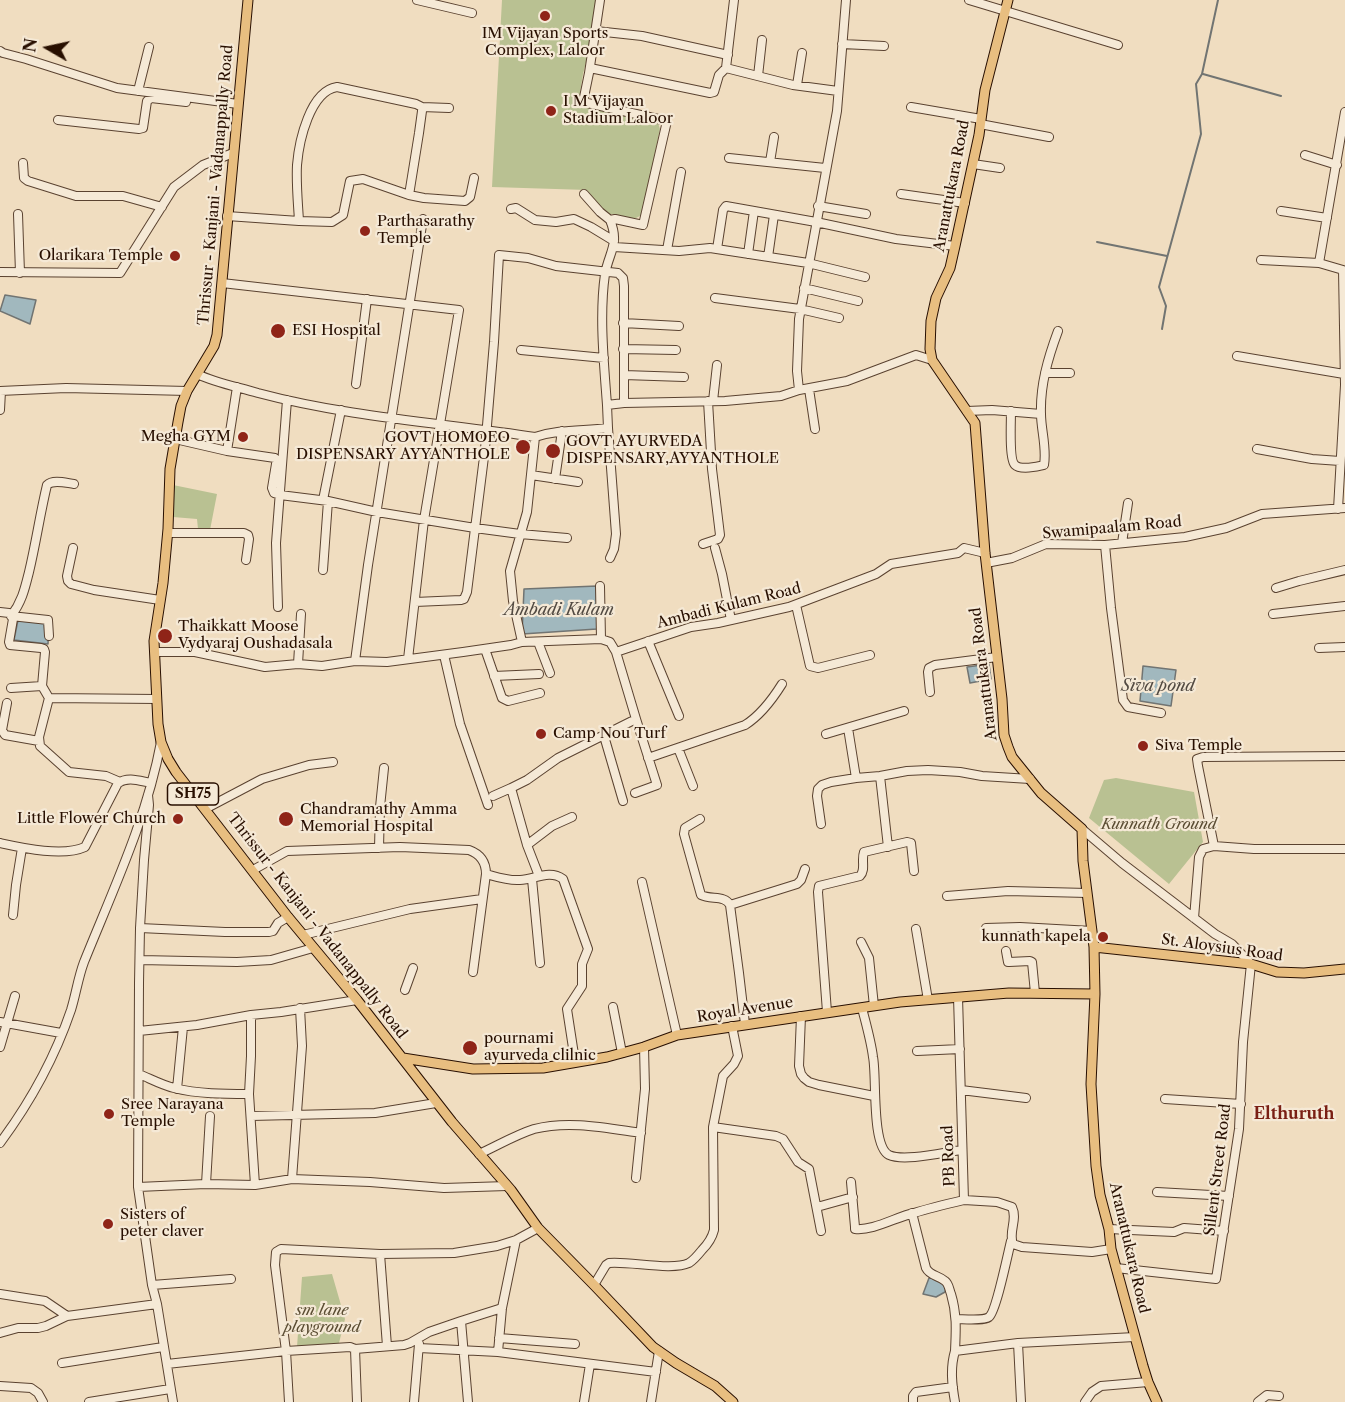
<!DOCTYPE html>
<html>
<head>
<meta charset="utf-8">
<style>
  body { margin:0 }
  #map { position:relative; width:1345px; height:1402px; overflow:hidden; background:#f0ddc0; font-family:"Libre Caslon Text",serif }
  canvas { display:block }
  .north { position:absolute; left:18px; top:18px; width:60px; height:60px; -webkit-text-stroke:4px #f5e9d6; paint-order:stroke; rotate:279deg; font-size:16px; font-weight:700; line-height:24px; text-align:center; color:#280f00 }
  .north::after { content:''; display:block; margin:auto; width:21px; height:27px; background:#280f00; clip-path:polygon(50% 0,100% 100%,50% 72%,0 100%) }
</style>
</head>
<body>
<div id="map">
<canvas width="1345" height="1402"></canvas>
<div class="north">N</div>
</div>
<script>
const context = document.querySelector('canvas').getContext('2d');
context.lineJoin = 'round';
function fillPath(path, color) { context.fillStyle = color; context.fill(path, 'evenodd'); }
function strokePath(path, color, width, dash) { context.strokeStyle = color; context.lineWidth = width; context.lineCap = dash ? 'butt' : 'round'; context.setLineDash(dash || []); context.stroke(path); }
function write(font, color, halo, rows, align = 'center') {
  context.font = font + ' "Libre Caslon Text",serif'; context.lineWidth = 4.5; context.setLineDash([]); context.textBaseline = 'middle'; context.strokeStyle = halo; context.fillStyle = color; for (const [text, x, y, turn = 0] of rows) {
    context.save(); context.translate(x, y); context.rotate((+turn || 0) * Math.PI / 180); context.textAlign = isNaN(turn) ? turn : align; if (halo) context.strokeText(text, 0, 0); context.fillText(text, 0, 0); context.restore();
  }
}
fillPath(new Path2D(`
  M502,0H596L591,43L583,74L578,105L658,123L660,129L642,215L634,219L614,214H606L587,190L492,187Z
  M173,485L217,494L210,530L198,529L197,519L173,517Z
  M1116,778L1194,792L1203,842L1169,884L1089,818L1104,780Z
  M332,1274L345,1319L339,1343L297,1347L302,1277Z`), '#b9c192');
const water = new Path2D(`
  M5,295L36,300L30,324L0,311Z
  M597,586V629L522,634L524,589Z
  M19,615L49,619L48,644L14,640Z
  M989,664L991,679L970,683L967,667Z
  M1143,666L1176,670L1171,706L1140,701Z
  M929,1278L938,1279L946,1284L945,1292L936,1297L923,1294Z`);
fillPath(water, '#a1b8be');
strokePath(water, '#717472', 1.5);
strokePath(new Path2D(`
  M1203,74L1281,96
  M1097,242L1167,256
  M1162,329L1166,306L1159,287L1201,134L1196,84L1202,74L1218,0`), '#717472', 2);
const minor = new Path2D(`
  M417,0L472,13
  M600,0L589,73L583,102L667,121L643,225L615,219L610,220C620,244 609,252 605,274C599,316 604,363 607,405
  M969,0L1118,45
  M596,31L642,36L728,55
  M842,44L884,46
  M0,51L3,53L26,59L117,88L238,104
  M590,68L710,93L714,92L719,75L726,68L734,0
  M726,68L793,85L838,91
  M758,76L762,40
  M797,85L802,53
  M138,91L149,47
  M422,107L449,108
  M911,107L981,119
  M58,120L139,129L143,128L147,101L151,98L186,102
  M980,124L1049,137
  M1305,155L1337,165
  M729,158L825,168
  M770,162L774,137
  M23,163L24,178L28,181L76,196H123L162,207
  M973,164L1000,168
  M584,194L600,212L610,220
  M901,194L965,203
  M409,195L424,198L465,201L470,197L474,178
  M818,206L866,214
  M511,209L516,208L535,220L556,222L574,219L591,227L614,241
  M1281,211L1327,218
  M18,214L20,273
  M227,216L299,221L332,222L343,215L350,181L363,179L409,195L419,133L422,111V107L416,104L337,87C310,91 299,141 297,165C296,184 298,203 299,221
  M614,247L679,251L710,248L808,263L865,277
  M717,249L723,210L726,206L816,222L896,239L955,246
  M667,250L681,172
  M748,254L754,211
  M768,257L774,215
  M1261,260L1319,263
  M0,272L120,273L174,187L203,165L233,153
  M222,283L459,310L424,520L408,659
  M804,288L858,301
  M715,298L800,309L839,318
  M623,323L679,326
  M623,349L676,350
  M521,350L604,358
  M1237,356L1344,374
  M1045,373H1070
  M197,374C216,383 238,387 258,393C348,417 443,423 535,437C559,429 583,431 608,428L607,405L624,403L725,401L781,396L799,390L847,381L916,355L932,360
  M624,375L684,377
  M356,384L367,299
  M809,389L815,429
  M799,390L797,371L799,319L837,111L846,0
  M0,391L66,388L187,391
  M713,401L717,365
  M0,410L1,391
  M967,411L992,410L1041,414
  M1011,411C1011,421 1009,460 1015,465C1020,470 1037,467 1044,465C1047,448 1041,430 1041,414C1040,385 1048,358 1058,331
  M608,428L616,534L614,549L610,558
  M175,439L227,451L237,387
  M1257,449L1312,459L1340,461
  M227,451L275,458L277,460L276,464L272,488L274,493L280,495L328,501L377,512L475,528L520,534L567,538
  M531,475L578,482
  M555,479L562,431
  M323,500L341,410
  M1338,509L1345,385L1343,270L1319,263L1345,112
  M168,533H244L248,535L249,539L246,560
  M1122,543L1128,503
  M703,544L718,539L720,535L712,469L708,401
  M1105,545L1111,608L1123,700L1128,707L1161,713
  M73,548L67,576L68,581L71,584L94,590L160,600
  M715,548L722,574L731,620
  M986,563L1012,558L1046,544L1105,545L1185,537L1226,528L1262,514L1345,508
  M323,570L328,501
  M600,586L601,639
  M1276,588L1299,581L1345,570
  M415,602L461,600L464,599L467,592L485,449L494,342L499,255L528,258L556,266L618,273L623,278L624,286V403
  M796,605L810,666L818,668L870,655
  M278,607L276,543L287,400
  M0,612L9,613L13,619L9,642L10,645L41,648L44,649L45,652L42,686L49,698L39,737L40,746L69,772L106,776L120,782
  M1273,614L1345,606
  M11,616C22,602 25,588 29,572C36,543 40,514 47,485C53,479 66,483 74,484
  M11,616L48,620L49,636
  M648,641L679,716
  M522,642L513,601L510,571L527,512L535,437
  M538,642L550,673
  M1319,648L1345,647
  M485,649L502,698L508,701L540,693
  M155,652H195L265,667L298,664L322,666L355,661L387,662L463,652L511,645L522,642L601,639L610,642L616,652L636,719L558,758L527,780L511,788L527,845L539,876
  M616,652L691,627L718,623L789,607L876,574L891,564L958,553L964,548L985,553
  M444,655L460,724L488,805
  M355,661L368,565L423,219
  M298,664L301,614
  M494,676L539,674
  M11,688L42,686
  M930,692L928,672L929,668L935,665L997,657
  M49,698L157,699
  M7,703L2,730L5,735L39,741
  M848,728L856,778
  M826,734L904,711
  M604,736L623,801
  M678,748L693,786
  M648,758L745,725C761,715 772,700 782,684
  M880,776L888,847
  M635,793L657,785L636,719
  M148,795L149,805L144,860L140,928L139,983L138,1187L152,1285L157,1304L173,1402
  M493,796L511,788
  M205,809L262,779L309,765L333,762
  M700,819L685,828L684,834L701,895C711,900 725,895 730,905L739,973L745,1024
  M821,824L817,796L818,789L822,785L831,782L856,778L880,776L907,771L928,770L960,772L982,776L1030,779
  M1082,829L1122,863L1215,934L1232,944L1251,964L1243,1042L1239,1129L1216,1279L1116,1268
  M0,843C23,848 63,857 85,847L118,783C128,776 140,781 151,783
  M527,845L552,826L572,817
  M1214,846L1198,766L1197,759L1203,757L1345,756
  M379,848L380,807L384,768
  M253,870L287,851L400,847L469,850C480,854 486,862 486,874L473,972
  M486,874C497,877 508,881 520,880C534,880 549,869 563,879L588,949L582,964V986L567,1009L575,1061
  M532,879L540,963
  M642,882L677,1035
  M947,896L1008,891L1087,893
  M730,905L797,884L801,880L805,869
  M13,915L16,885L22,848
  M1194,918L1199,857L1203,849L1214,846L1254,849H1345
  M140,928L225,932H269L273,931L278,923L288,917
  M986,928L1020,927L1092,931
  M916,929L928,1000
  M303,935L410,909L482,899
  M861,942L869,958L874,1006
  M1006,951L1008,962H1009L1030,961L1032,962L1035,993
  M140,960L237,962L271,960L313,948
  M405,990L413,968
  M958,997L964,1200L997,1202L1012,1207C1018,1220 1008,1232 1013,1244L1022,1247L1092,1252L1111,1249
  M613,1007L622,1053
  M862,1008C866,1024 871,1041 873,1057C877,1076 871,1146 889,1155C904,1162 945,1152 962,1150
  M827,1012L818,892L819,886L860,876C866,870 861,860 864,852L907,842L911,843L914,871
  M251,1015V1056L249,1094L255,1185
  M801,1016L799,1066L801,1074L804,1078L809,1082L819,1085L874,1096
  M0,1022L61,1033
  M139,1031L197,1025L251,1015L281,1012L357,1000
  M0,1047L15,996
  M917,1051L960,1049
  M139,1074C151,1079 162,1085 174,1088C198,1094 224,1094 249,1094
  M177,1089L183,1027
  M961,1090L1026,1098
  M1165,1099L1241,1104
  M251,1116L375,1113L436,1103
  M713,1127L776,1136L783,1139L798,1162L809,1169L821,1231
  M0,1143C29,1104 55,1057 71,1010C76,994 78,978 84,962C113,890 147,818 161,742
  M479,1154C497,1146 515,1135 534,1129C569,1120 606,1128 641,1133
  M636,1178L645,1089L644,1047
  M292,1179L302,1046L300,1008
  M851,1182L855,1227V1229C873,1231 896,1217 914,1213C930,1208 947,1204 964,1200
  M206,1184L210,1116
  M138,1187L206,1184L255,1185L292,1179L370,1182L444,1188L507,1186
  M1157,1192L1229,1196
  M817,1207L853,1197
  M912,1213L926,1268C930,1276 938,1275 945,1281C949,1284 949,1289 951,1294C957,1314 956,1330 955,1351L1018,1343L1021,1402
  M1109,1229L1174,1232L1184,1228L1224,1231
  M380,1254L387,1346
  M152,1285L231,1279
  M594,1285L606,1265L609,1263C630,1261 672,1271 689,1263C694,1260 698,1255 702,1250C708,1244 712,1238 714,1230L713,1127L723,1076L734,1064L738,1056L732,1026
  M0,1294L45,1301L67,1316
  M957,1319C963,1319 984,1321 989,1317C996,1312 1008,1253 1011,1241
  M0,1333L18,1328H38L46,1326L67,1316L157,1304
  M499,1338L575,1344
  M1018,1343L1135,1337
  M419,1348L498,1352L656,1372
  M355,1349L357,1402
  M955,1351C950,1368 952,1385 955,1402
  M498,1352L502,1308L516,1240
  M62,1363L163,1347
  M167,1364L286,1351L350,1347L355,1349L404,1345L410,1343L429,1332L461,1321
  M0,1386L31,1388L38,1393L43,1402
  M89,1402L170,1389
  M289,1402L286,1351L275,1265L276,1252L281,1249L380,1254L454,1253L497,1246L516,1240L538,1228
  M414,1402L419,1344
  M468,1402L461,1321L502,1308
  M584,1402L590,1364
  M651,1402L659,1351
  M913,1402V1396L916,1392L953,1387
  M1085,1402L1092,1392L1101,1386L1148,1382
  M1258,1402L1267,1395L1279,1396`);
const major = new Path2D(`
  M248,0L217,335L214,346L187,391L181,406L178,422L170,469L168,529L163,583L154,641L158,724L161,742L168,759L176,772L288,917L357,1000L452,1122L511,1190L538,1228L594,1285L653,1347L676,1363L715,1386L733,1402
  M1008,0L985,90L979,135L955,246L950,268L936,298L931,321L930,349L932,360L975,423L985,553L1002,699L1004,735L1008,747L1012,757L1041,793L1082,829L1083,861L1094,947L1095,994L1091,1084L1096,1166L1100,1195L1109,1229L1111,1249L1143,1366L1148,1382L1157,1402
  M1094,947L1251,964L1277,972L1304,973L1345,969
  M403,1058L473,1069L543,1068L607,1057L644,1047L677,1035L900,1002L1009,993L1095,994`);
strokePath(minor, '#5a4230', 10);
strokePath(major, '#280f00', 11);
strokePath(minor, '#f5e9d6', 8);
strokePath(major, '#e8be80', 9);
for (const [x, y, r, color] of [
  [545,16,6,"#8f2418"],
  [551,111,6,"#8f2418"],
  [365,231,6,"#8f2418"],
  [175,256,6,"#8f2418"],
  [278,331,8,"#8f2418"],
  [243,437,6,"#8f2418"],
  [523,447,8,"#8f2418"],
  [553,451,8,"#8f2418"],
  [165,636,8,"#8f2418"],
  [541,734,6,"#8f2418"],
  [1143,746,6,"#8f2418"],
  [178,819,6,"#8f2418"],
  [286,819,8,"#8f2418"],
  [1103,937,6,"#8f2418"],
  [470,1048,8,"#8f2418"],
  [109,1114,6,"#8f2418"],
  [108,1224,6,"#8f2418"]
]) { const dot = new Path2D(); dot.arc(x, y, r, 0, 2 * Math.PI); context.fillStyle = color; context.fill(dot); strokePath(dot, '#f5e9d6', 2); }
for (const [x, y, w] of [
  [193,794,51]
]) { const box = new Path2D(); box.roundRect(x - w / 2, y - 11, w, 22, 4.5); context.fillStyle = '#f5e9d6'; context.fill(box); strokePath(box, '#280f00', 1.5); }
write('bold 14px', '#280f00', null, [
  ["SH75",193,794]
]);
write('15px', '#280f00', '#f5e9d6', [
  ["IM Vijayan Sports",545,34,"center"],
  ["Complex, Laloor",545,51,"center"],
  ["I M Vijayan",563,102],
  ["Stadium Laloor",563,119],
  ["Parthasarathy",377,222],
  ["Temple",377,239],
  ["Olarikara Temple",163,256,"right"],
  ["ESI Hospital",292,331],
  ["Megha GYM",231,437,"right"],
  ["GOVT HOMOEO",510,438,"right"],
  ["DISPENSARY AYYANTHOLE",510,455,"right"],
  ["GOVT AYURVEDA",566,442],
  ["DISPENSARY,AYYANTHOLE",566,459],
  ["Thaikkatt Moose",178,627],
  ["Vydyaraj Oushadasala",178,644],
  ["Camp Nou Turf",553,734],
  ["Siva Temple",1155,746],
  ["Chandramathy Amma",300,810],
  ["Memorial Hospital",300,827],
  ["Little Flower Church",166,819,"right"],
  ["kunnath kapela",1091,937,"right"],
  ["pournami",484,1039],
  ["ayurveda clilnic",484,1056],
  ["Sree Narayana",121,1105],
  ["Temple",121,1122],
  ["Sisters of",120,1215],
  ["peter claver",120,1232]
], 'left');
write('15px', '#280f00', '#f5e9d6', [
  ["Thrissur - Kanjani - Vadanappally Road",216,185,-85],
  ["Aranattukara Road",952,186,-79],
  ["Swamipaalam Road",1112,528,-5],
  ["Ambadi Kulam Road",729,606,-14],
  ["Aranattukara Road",984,674,-97],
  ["Thrissur - Kanjani - Vadanappally Road",317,926,52],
  ["St. Aloysius Road",1222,948,8],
  ["Royal Avenue",745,1010,-9],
  ["PB Road",949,1156,-92],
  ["Sillent Street Road",1218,1170,-83],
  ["Aranattukara Road",1129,1248,77]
]);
write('italic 15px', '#5b4d33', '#f5e9d6', [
  ["Kunnath Ground",1159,825],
  ["sm lane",322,1311],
  ["playground",322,1328]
]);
write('italic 16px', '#524a42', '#f5e9d6', [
  ["Ambadi Kulam",559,610],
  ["Siva pond",1158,686]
]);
write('bold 16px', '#7a1f14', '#f5e9d6', [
  ["Elthuruth",1294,1114]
]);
</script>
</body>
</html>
